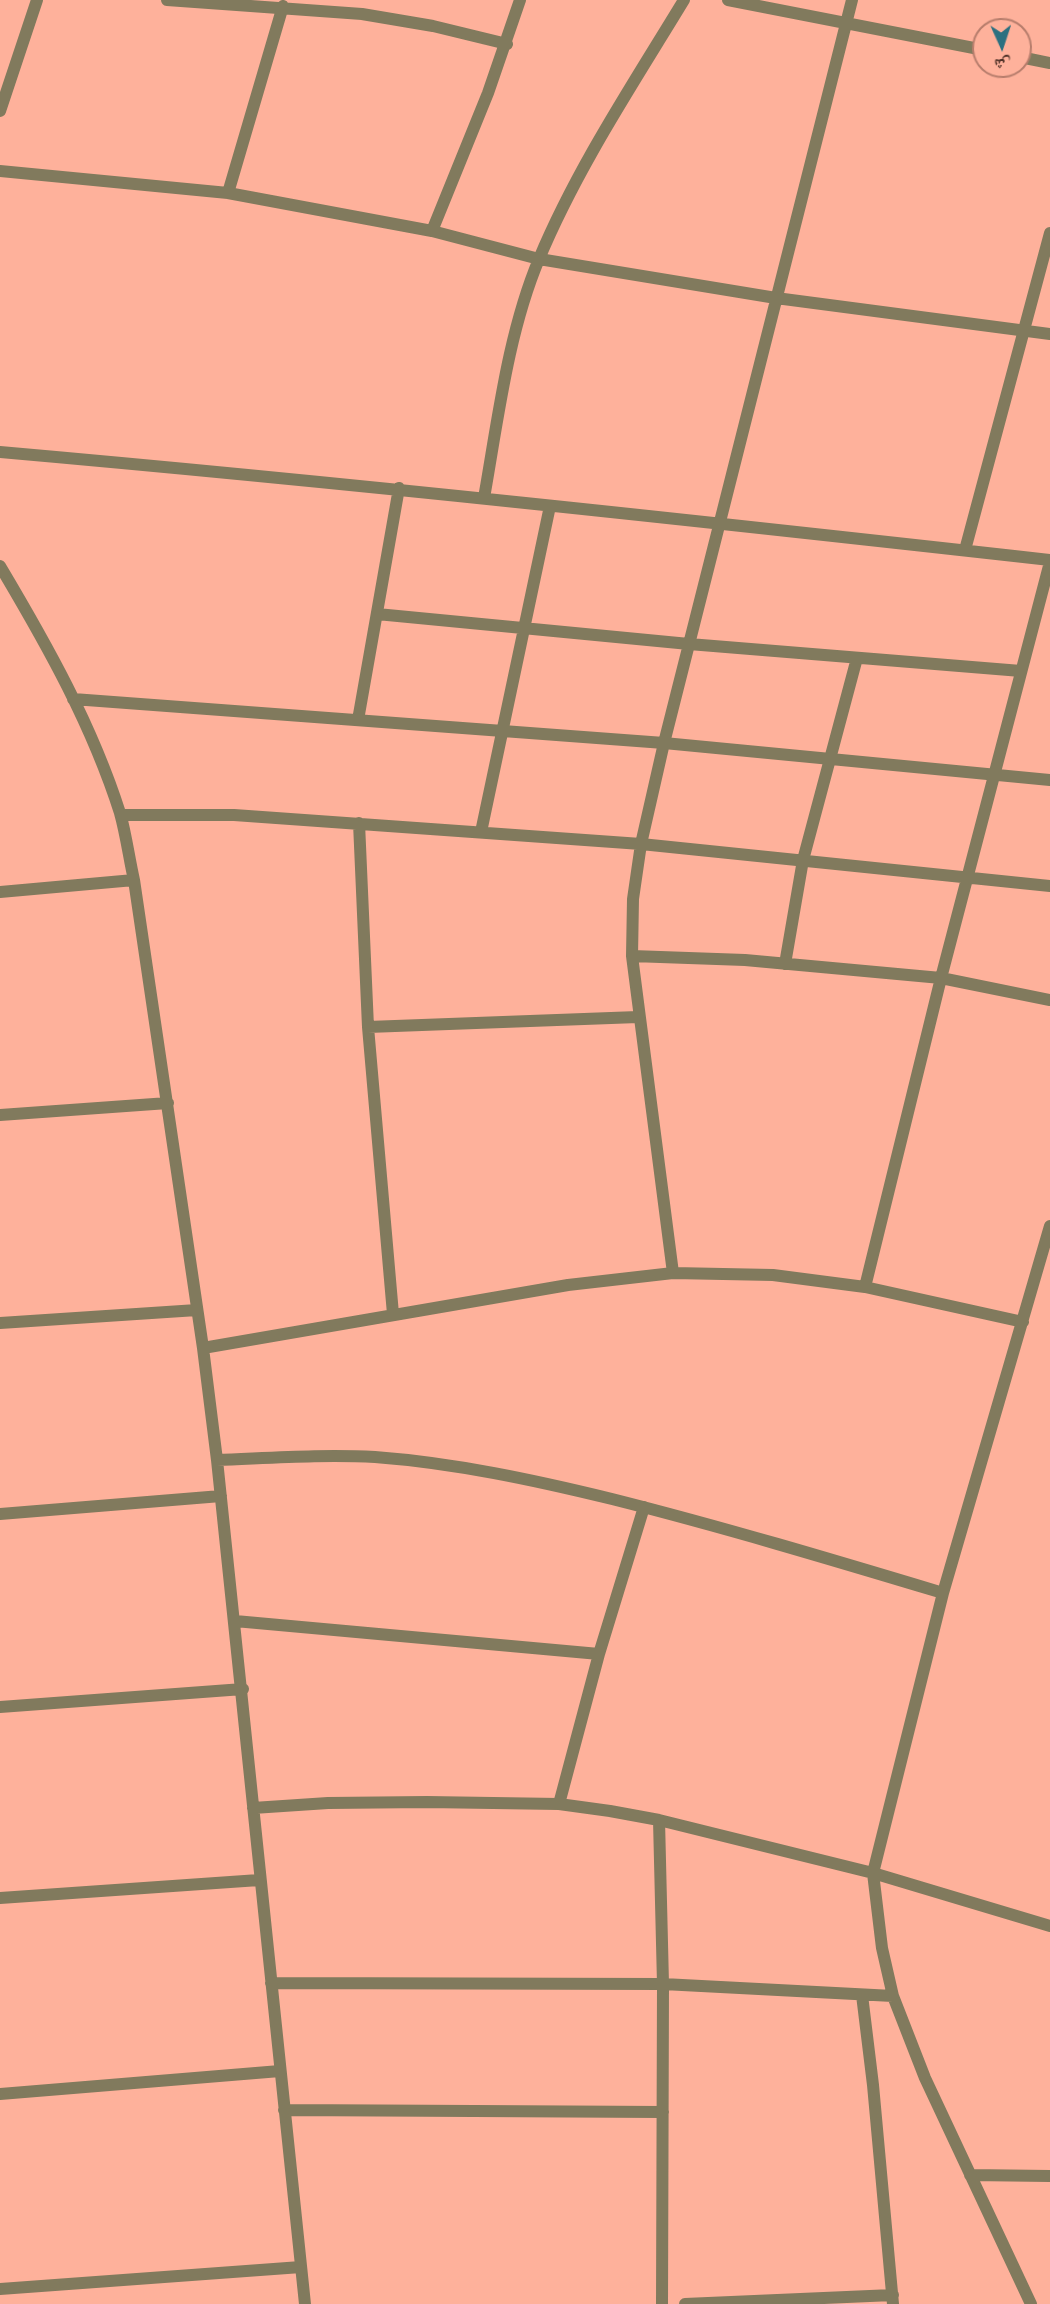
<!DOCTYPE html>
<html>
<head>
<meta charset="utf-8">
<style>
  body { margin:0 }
  #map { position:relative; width:1050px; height:2304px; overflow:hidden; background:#feb19b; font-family:Cabin,"Noto Naskh Arabic",sans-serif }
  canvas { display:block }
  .north { position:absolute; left:972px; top:18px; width:60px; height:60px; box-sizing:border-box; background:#feb19b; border:2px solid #b77d6c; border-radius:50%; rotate:177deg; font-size:16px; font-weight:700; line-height:24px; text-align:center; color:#4d2f26 }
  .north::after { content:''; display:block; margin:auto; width:21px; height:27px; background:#2c7080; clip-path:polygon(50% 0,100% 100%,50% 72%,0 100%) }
</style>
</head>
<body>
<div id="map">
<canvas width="1050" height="2304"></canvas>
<div class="north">ش</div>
</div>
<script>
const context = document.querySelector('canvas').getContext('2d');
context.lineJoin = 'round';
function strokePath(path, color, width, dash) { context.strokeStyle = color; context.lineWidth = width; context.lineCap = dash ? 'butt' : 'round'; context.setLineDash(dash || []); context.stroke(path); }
strokePath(new Path2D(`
  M167,0L362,14L433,26L507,44
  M728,0L984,50
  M1020,57L1050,63
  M0,111L37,0
  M0,171L228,193L432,231L539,259L776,298L1050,334
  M228,193L283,6
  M432,231L488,93L520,0
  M0,452C351,483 700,521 1050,560
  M484,498C498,419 508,333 539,259C577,168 633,84 684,0
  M965,550L1050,233
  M0,566C47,645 92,725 120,813C126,834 129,858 134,880L203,1348L217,1460L305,2304
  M377,614L689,644L1021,671
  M73,699L664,743L1050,780
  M358,720L399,488
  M121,815H234L641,844L1050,886
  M359,823L368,1027L393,1314
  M481,832L550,506
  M0,892L134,880
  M632,956L745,960L941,978L1050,1000
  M785,964L803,860L857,658
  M368,1027L638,1017
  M0,1115L168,1103
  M673,1273L632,956L633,899L641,844L664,743L852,0
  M865,1287L941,978L1050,562
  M0,1323L197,1310
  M203,1348L568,1285L673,1273L773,1275L865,1287L1023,1322
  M217,1460C270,1458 323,1454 375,1457C455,1463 534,1480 612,1499C723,1527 833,1560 943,1593
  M0,1514L221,1496
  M235,1621L599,1654
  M0,1707L243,1689
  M559,1804L599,1654L644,1507
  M253,1808L328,1803L427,1802L559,1804L610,1811L659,1820L873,1873L1050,1926
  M659,1820L663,1984L662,2304
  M0,1898L259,1880
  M271,1983L663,1984L893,1996
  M862,1995L873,2085L893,2304
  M0,2094L280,2071
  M284,2110L663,2112
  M970,2175L1050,2176
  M0,2289L301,2267
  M685,2304L893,2295
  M1031,2304L925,2078L893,1996L882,1948L873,1873L943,1593L1050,1226`), '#817a5d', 12);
</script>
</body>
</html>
